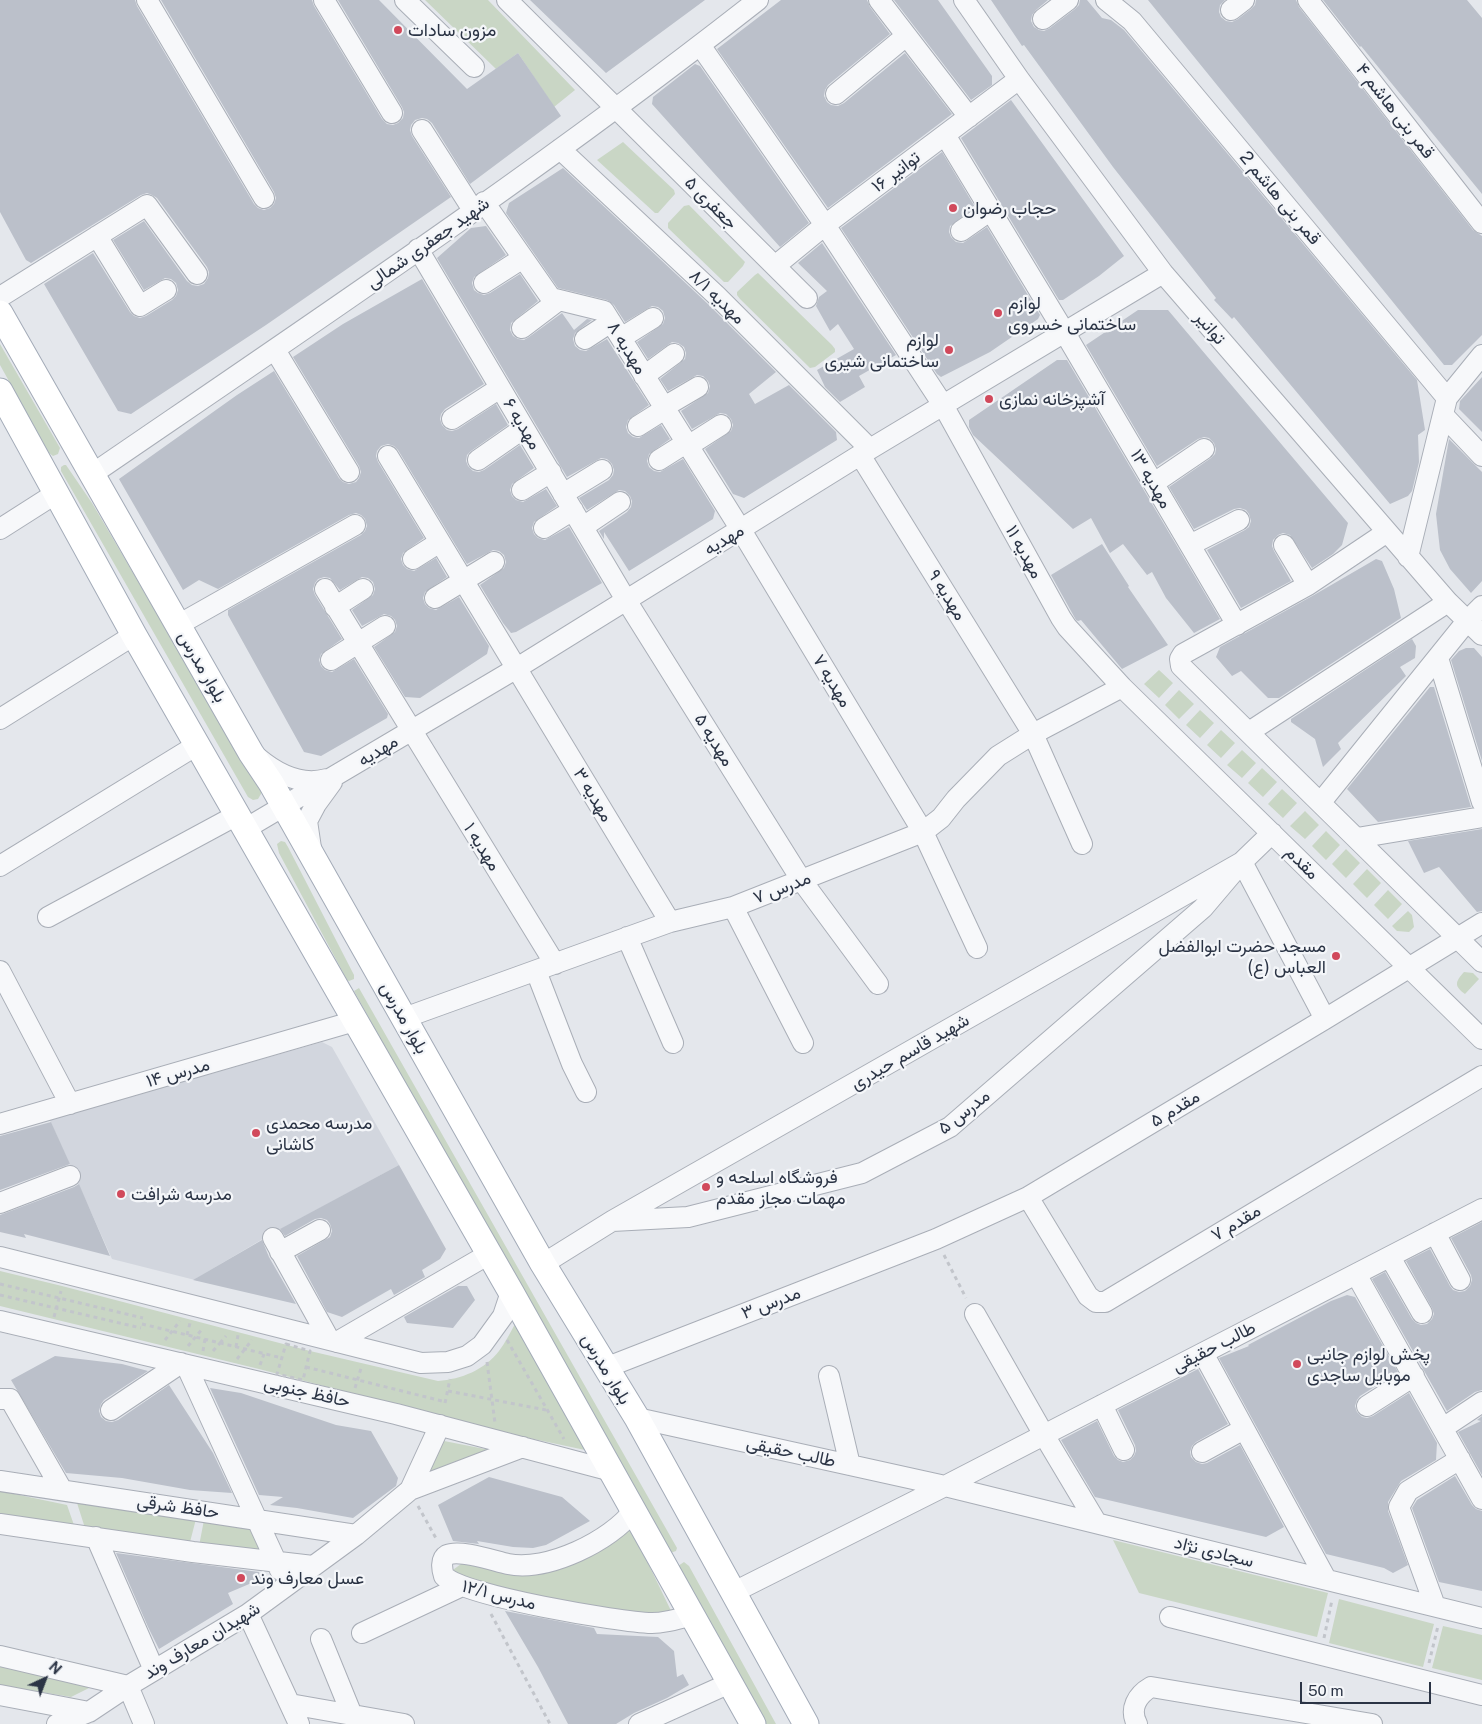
<!DOCTYPE html>
<html>
<head>
<meta charset="utf-8">
<style>
  body { margin:0 }
  #map { position:relative; width:1482px; height:1724px; overflow:hidden; background:#e4e7ec; font-family:"Public Sans",sans-serif }
  canvas { display:block }
  .north { position:absolute; left:20px; top:1654px; width:50px; height:50px; -webkit-text-stroke:4px #f4f6f9; paint-order:stroke; rotate:43deg; font-size:14px; font-weight:700; line-height:20px; text-align:center; color:#2b3445 }
  .north::after { content:''; display:block; margin:auto; width:18px; height:22px; background:#2b3445; clip-path:polygon(50% 0,100% 100%,50% 72%,0 100%) }
  .scale { position:absolute; left:1300px; top:1682px; width:131px; height:22px; box-sizing:border-box; border:2px solid #2b3445; border-top:0; padding-left:6px; font-size:15px; line-height:18px; white-space:nowrap; color:#2b3445; -webkit-text-stroke:4px #f4f6f9; paint-order:stroke }
</style>
</head>
<body>
<div id="map">
<canvas width="1482" height="1724"></canvas>
<div class="north">N</div>
<div class="scale">50 m</div>
</div>
<script>
const context = document.querySelector('canvas').getContext('2d');
context.lineJoin = 'round';
function fillPath(path, color) { context.fillStyle = color; context.fill(path, 'evenodd'); }
function strokePath(path, color, width, dash) { context.strokeStyle = color; context.lineWidth = width; context.lineCap = dash ? 'butt' : 'round'; context.setLineDash(dash || []); context.stroke(path); }
function write(font, color, halo, rows, align = 'center') {
  context.font = font + ' "Public Sans",Vazirmatn,sans-serif'; context.lineWidth = 4.5; context.setLineDash([]); context.textBaseline = 'middle'; context.strokeStyle = halo; context.fillStyle = color; for (const [text, x, y, turn = 0] of rows) {
    context.save(); context.translate(x, y); context.rotate((+turn || 0) * Math.PI / 180); context.textAlign = isNaN(turn) ? turn : align; if (halo) context.strokeText(text, 0, 0); context.fillText(text, 0, 0); context.restore();
  }
}
fillPath(new Path2D(`
  M322,1042L332,1047L399,1165L261,1240L197,1278L199,1281L112,1259L48,1116L116,1101Z`), '#d2d6de');
fillPath(new Path2D(`
  M425,0H488L575,90L554,107L518,53L496,69Z
  M623,142L674,190L675,194L658,213H655L597,160Z
  M689,205L745,262L743,266L728,282H724L668,228V223L684,206Z
  M758,273L832,345L835,349V352L815,367L810,368L740,299L737,295V292L755,275Z
  M0,344L60,448L58,454L53,456L49,453L0,365Z
  M64,465H66L92,503L261,791V794L258,799L253,800L248,797L61,471V467Z
  M1159,670L1173,683L1159,698L1144,684Z
  M1179,690L1194,704L1179,719L1165,705Z
  M1200,710L1214,723L1200,738L1186,725Z
  M1221,730L1235,743L1221,758L1207,745Z
  M1242,750L1256,763L1242,778L1227,765Z
  M1262,768L1277,782L1263,797L1248,783Z
  M1282,789L1297,803L1283,818L1268,804Z
  M1305,811L1319,825L1305,839L1290,826Z
  M1326,831L1340,845L1326,860L1312,846Z
  M281,841L285,842L288,847L354,975V979L349,981L347,980L279,853L277,844Z
  M1346,849L1360,863L1346,878L1332,864Z
  M1367,869L1381,883L1367,898L1353,884Z
  M1388,890L1402,904L1388,919L1374,905Z
  M1408,911L1412,915L1414,927L1409,932L1397,931L1392,926Z
  M1464,972L1473,973L1479,979L1465,994C1454,986 1455,982 1464,972Z
  M359,988L677,1548L676,1551L670,1553L665,1550L354,991Z
  M0,1271L62,1286L310,1351L438,1381C462,1379 484,1370 499,1351C505,1343 510,1333 515,1324L585,1450L496,1431L259,1369L0,1306Z
  M439,1440L495,1451L429,1475L426,1466Z
  M0,1491L67,1505L75,1528L0,1514Z
  M77,1503L196,1519L190,1542L85,1528Z
  M204,1520L250,1528L267,1556L199,1546Z
  M631,1528L674,1617L536,1599L450,1572L461,1564L468,1562L499,1566Z
  M1113,1540L1328,1593L1317,1637L1139,1593Z
  M684,1562L689,1566L776,1724H763L678,1566Z
  M1339,1599L1434,1624L1423,1667L1329,1643Z
  M1443,1626L1482,1635V1680L1432,1668Z
  M0,1662L107,1679L71,1697L0,1685Z`), '#c9d6c5');
fillPath(new Path2D(`
  M0,0H135L137,6L254,204L258,208L264,210L270,208L274,204L276,198L274,192L161,0H312L314,6L382,119L387,124L393,125L398,123L403,118L404,112L402,107L338,0H379L467,89L518,53L561,116L470,184L432,123L427,119L422,118L415,120L411,125L410,130L412,136L451,197L266,325L131,414L118,411L44,284L93,253L130,312L134,316L140,318L146,316L172,300L176,296L178,290L176,283L171,279L165,278L144,290L113,240L144,221L187,281L192,285L198,286L204,284L208,278L209,272L207,267L157,198L152,195L147,193L141,195L31,263L26,260L0,212Z
  M530,0H705L606,73Z
  M781,0H867L870,7L890,34L828,85L825,90L824,96L827,102L831,105L838,106L844,103L905,53L952,114L828,208L717,49Z
  M894,0H938L992,76V85L971,100Z
  M991,0H1048L1036,10L1032,15L1031,21L1034,27L1039,30L1044,31L1050,28L1075,9L1079,5L1080,0H1087L1102,18L1111,20L1124,30L1417,380L1425,430L1418,435L1419,462L1412,491L1408,496L1390,504L1234,317L1232,319L1214,300L1216,298L1113,167L1024,45L1022,46Z
  M1148,0H1225L1220,5L1219,12L1221,17L1226,21L1232,22L1238,19L1251,9L1255,5L1256,0H1296L1299,7L1473,230L1482,236V335L1452,365H1444Z
  M1323,0H1467L1482,18V194L1361,46L1360,47Z
  M695,64L700,66L809,223L780,247L652,104L653,97Z
  M1011,100L1124,256L1099,276L1063,300H1059L961,138Z
  M942,152L975,207L950,226L949,232L951,237L956,242L963,243L987,227L1040,315L1038,319L990,352L941,377L937,374L841,228Z
  M563,168L709,305L776,372L749,394L755,404L789,385L836,432L837,440L744,498L733,494L705,449L731,431L733,425L731,419L726,414L720,413L692,429L681,411L708,393L710,386L708,381L703,376L697,375L668,391L660,379L685,359L686,353L684,347L678,343L672,342L648,359L637,342L663,324L665,318L663,311L658,307L652,306L625,322L614,305L607,300L558,288L506,213L509,203Z
  M486,226L506,255L474,277L472,283L474,290L478,293L484,295L490,293L520,274L538,301L511,323L510,330L513,336L518,339L524,340L529,337L562,313L574,330L587,319L592,320L575,333L573,339L575,346L580,350L586,351L607,339L649,405L628,420L626,427L628,433L633,437L639,438L661,425L670,439L649,454L647,461L649,467L654,471L660,472L683,459L715,511L713,519L629,571L604,532V539L599,531L627,512L631,507L632,501L630,496L625,491L619,490L587,510L579,498L609,480L613,475L614,470L612,464L607,459L601,458L567,477L437,258L471,228Z
  M822,243L896,355L859,376L865,387L840,402L825,387L817,370L854,349L838,324L830,331L816,306L819,297L827,291L798,263Z
  M422,279L484,384L445,409L441,414L440,419L442,425L447,430L452,431L458,429L496,404L508,425L471,451L467,455L466,461L468,466L473,471L479,472L484,470L520,445L534,468L512,484L510,490L512,496L516,500L523,502L546,489L557,506L534,522L532,528L534,534L538,538L545,540L569,527L602,583L516,632L511,633L503,623L480,585L504,568L506,562L504,555L499,551L493,550L467,564L398,450L394,446L388,444L381,446L377,451L376,456L378,462L424,538L403,553L401,559L403,565L407,569L414,571L436,558L447,577L425,592L423,598L425,604L429,608L436,610L459,597L489,646L487,654L420,698L405,697L374,647L395,632L397,626L395,620L391,616L384,614L362,626L352,610L373,595L375,589L373,582L368,578L362,577L340,590L330,578L324,577L318,579L315,583L313,589L315,595L342,639L321,654L319,660L321,666L325,670L332,672L354,659L388,714L387,718L321,756L304,752L228,615V610L361,535L365,531L367,526L365,519L361,515L356,513L349,515L218,589L199,580L183,590L119,479L237,395L274,371L339,478L343,482L349,484L356,482L359,478L361,472L359,466L293,357L343,324Z
  M1138,310H1168L1348,523L1342,545L1333,554L1312,568L1290,535L1283,533L1278,535L1273,540L1272,546L1274,551L1291,581L1241,608L1207,550L1245,530L1249,527L1251,521L1249,514L1246,510L1240,508L1234,509L1194,529L1169,487L1211,458L1215,454L1216,449L1214,443L1209,438L1204,437L1198,439L1157,466L1086,345Z
  M1057,360H1067L1220,619L1194,633L1166,598L1152,572L1147,575L1123,544L1110,553L1091,518L1073,529L973,435L969,427V420Z
  M1482,377V432L1459,409L1460,401Z
  M1449,439L1482,472V581L1471,593L1450,569L1440,550L1436,514Z
  M1102,544L1129,586L1128,587L1168,645L1122,669L1081,620L1078,621L1076,620L1051,575Z
  M1376,559L1382,561L1394,589L1401,618L1279,698H1268L1241,671L1232,676L1216,657L1220,647L1314,595Z
  M1412,639L1416,646L1415,658L1400,667L1406,676L1338,743L1341,749L1323,767L1315,739L1291,722V719Z
  M1466,648H1474L1482,657V761L1451,660L1459,651Z
  M1430,687H1434L1471,807L1378,822L1347,789Z
  M1482,829V911L1477,912L1439,867L1424,873L1408,841Z
  M51,1122L70,1164L0,1190V1136Z
  M399,1165L446,1249L440,1259L422,1270L425,1277L394,1295L391,1289L342,1317L327,1312L297,1256L330,1237L332,1231L330,1224L327,1220L321,1218L315,1219L285,1236L280,1229Z
  M79,1184L110,1256L24,1234L26,1238L0,1232V1215L74,1187Z
  M1482,1222V1390L1475,1392L1447,1411L1372,1279L1385,1272L1412,1319L1416,1323L1421,1325L1427,1324L1432,1319L1434,1314L1432,1308L1406,1261L1430,1249L1450,1286L1453,1290L1459,1292L1465,1291L1470,1286L1472,1280L1471,1275L1451,1238Z
  M262,1240L269,1257L296,1304L193,1280Z
  M458,1286H467L475,1300L453,1328L407,1323L404,1317Z
  M1347,1295L1355,1297L1398,1372L1360,1396L1357,1400L1355,1406L1357,1412L1362,1417L1367,1418L1373,1416L1409,1393L1437,1443L1436,1460L1401,1481L1388,1502V1511L1408,1565L1393,1573L1384,1568L1326,1554L1219,1358L1249,1346L1248,1345L1331,1301Z
  M55,1356L122,1364L148,1371L104,1400L101,1404L99,1411L101,1417L106,1421L112,1422L118,1420L169,1385L213,1453L232,1493L190,1490L122,1478L66,1473L11,1380Z
  M1198,1369L1228,1424L1196,1442L1192,1446L1190,1452L1191,1457L1196,1462L1202,1464L1207,1463L1240,1445L1284,1527L1266,1537L1095,1497L1061,1440L1097,1421L1114,1456L1118,1460L1123,1462L1130,1460L1134,1456L1136,1451L1135,1445L1118,1410Z
  M210,1388L241,1393L336,1425L371,1431L398,1478L396,1486L353,1518L297,1508L270,1505L283,1497L259,1495Z
  M1482,1416V1475L1458,1432L1481,1421L1477,1420Z
  M1455,1476L1472,1505L1476,1509L1482,1511V1591L1439,1582L1412,1508L1417,1500Z
  M489,1477L562,1497L590,1521L546,1545L533,1548L513,1547L477,1541L479,1544L453,1541L438,1505Z
  M116,1553L259,1572L261,1579L228,1593L233,1604L159,1649L148,1627Z
  M505,1611L594,1628L597,1634L658,1637L674,1651L677,1677L683,1674L689,1685L667,1698L634,1713L616,1724H568L538,1667Z`), '#bbc0ca');
const minor = new Path2D(`
  M147,0L264,198
  M324,0L392,113
  M405,0L474,67
  M507,0L807,298
  M879,0L969,117
  M964,0L1019,79L1163,273L1448,602L1482,635
  M1106,0L1132,21L1447,398
  M1308,0L1482,223
  M1231,10L1244,0
  M1043,19L1068,0
  M700,45L825,225L943,405L1061,618L1067,627L1122,687L1482,1039
  M836,94L906,36
  M422,130L473,210
  M945,135L1065,333L1237,625
  M560,149L717,296L870,449
  M484,202L551,298L604,311L741,530L923,832L977,948
  M961,231L991,210
  M97,236L140,306L166,290
  M418,249L626,600L802,881L878,984
  M775,266L825,225L1019,79
  M484,283L523,258
  M0,297L147,205L197,274
  M522,328L559,300
  M621,338L653,318
  M585,339L611,322
  M275,350L349,472
  M644,376L674,354
  M664,407L698,387
  M1444,416L1482,456
  M452,419L500,388
  M638,426L665,409
  M688,446L721,425
  M860,455L1033,734L1082,844
  M388,456L670,922
  M478,460L524,428
  M659,460L686,443
  M91,475C316,321 543,169 758,0
  M1154,483L1204,449
  M522,490L551,472
  M563,494L602,470
  M583,527L620,502
  M544,528L573,510
  M0,529L55,494
  M1387,532L1308,585L1183,654L1180,659L1181,666L1482,962
  M1190,545L1239,520
  M1284,545L1308,585
  M1408,557L1447,398L1482,355
  M413,559L440,542
  M325,589L555,964
  M435,598L494,562
  M335,607L363,589
  M178,625L355,525
  M1438,658L1482,802
  M331,660L385,626
  M0,719L134,635
  M1249,732L1448,602
  M258,758C277,774 302,786 327,779
  M1321,802L1467,621L1482,606
  M245,829L517,668L860,455L1163,273
  M1357,838L1482,817
  M311,848L307,821L316,804L332,782
  M0,866L197,745
  M733,907L803,1043
  M48,917L237,815
  M627,937L673,1043
  M0,971L70,1104
  M536,971L572,1064L586,1092
  M404,1018L670,922L733,907L923,832L941,818L956,799L998,756L1033,734L1122,687
  M0,1124L355,1021
  M1028,1197L1088,1296L1096,1302H1105L1482,1076
  M0,1203L70,1176
  M612,1221L688,1217L862,1173L950,1127L1203,908L1242,862L1325,1019
  M1435,1233L1460,1280
  M273,1238L329,1339
  M280,1252L320,1230
  M0,1257L421,1363L448,1362L467,1356L482,1345L503,1316L511,1292
  M1390,1257L1422,1313
  M543,1264L612,1221L1242,862L1272,833
  M1356,1274L1482,1499
  M975,1314L1044,1435L1096,1522
  M0,1321L396,1414L612,1471
  M337,1342L489,1254
  M1203,1353L1326,1579
  M186,1365L280,1570
  M605,1368L936,1239L1028,1197L1325,1019L1482,923
  M829,1376L850,1465
  M0,1399H10L62,1490
  M1102,1405L1124,1450
  M1367,1406L1414,1376
  M111,1410L181,1363
  M637,1418L945,1486L1482,1618
  M1443,1428L1482,1402
  M1202,1452L1244,1429
  M0,1481L356,1535
  M410,1490L440,1425
  M634,1510C611,1541 547,1572 508,1564C494,1561 460,1549 447,1555C440,1559 442,1570 444,1576C463,1596 619,1622 652,1623C666,1623 679,1619 693,1615
  M0,1524L193,1552L313,1566
  M96,1537L154,1670
  M734,1592L945,1486L1482,1209
  M1435,1606L1399,1507L1408,1491L1460,1459
  M248,1614L299,1724
  M1170,1617L1482,1695
  M362,1633L462,1586
  M321,1639L352,1715
  M0,1656L128,1686L144,1724
  M0,1695L89,1712
  M290,1704L404,1724
  M57,1724L89,1712L128,1686L248,1614L356,1535L410,1490L523,1447
  M639,1724L730,1683
  M1137,1724C1129,1709 1137,1695 1151,1687L1372,1724`);
const major = new Path2D(`
  M0,313L178,625L251,753L271,783L543,1264L637,1418L806,1724
  M0,391L134,635L511,1292L753,1724`);
strokePath(minor, '#a9aeb7', 22);
strokePath(major, '#a3abb8', 27);
strokePath(new Path2D(`
  M944,1255L966,1298
  M0,1284L143,1318
  M0,1295L141,1328
  M54,1317L61,1291
  M142,1324L282,1358
  M187,1335L190,1323
  M165,1340L180,1321
  M507,1340L564,1439
  M220,1343L226,1336
  M286,1344L310,1351L303,1380L277,1374Z
  M188,1346L203,1328
  M236,1347L238,1335
  M203,1351L205,1339
  M213,1351L220,1343
  M237,1359L252,1340
  M487,1362L495,1423
  M260,1365L264,1354
  M306,1367L446,1402
  M355,1388L362,1365
  M448,1391L546,1410
  M445,1403L450,1379
  M418,1506L437,1540
  M491,1614L550,1724
  M1324,1638L1332,1600
  M1429,1663L1438,1626`), '#c2c5cb', 3, [4, 4]);
strokePath(minor, '#f7f8fa', 20);
strokePath(major, '#fff', 25);
for (const [x, y, r, color] of [
  [398,30,5,"#d1495b"],
  [953,208,5,"#d1495b"],
  [998,313,5,"#d1495b"],
  [949,350,5,"#d1495b"],
  [989,399,5,"#d1495b"],
  [1336,956,5,"#d1495b"],
  [256,1133,5,"#d1495b"],
  [706,1187,5,"#d1495b"],
  [121,1194,5,"#d1495b"],
  [1297,1364,5,"#d1495b"],
  [241,1578,5,"#d1495b"]
]) { const dot = new Path2D(); dot.arc(x, y, r, 0, 2 * Math.PI); context.fillStyle = color; context.fill(dot); strokePath(dot, '#f4f6f9', 2); }
write('18px', '#2b3445', '#f4f6f9', [
  ["مزون سادات",408,30],
  ["حجاب رضوان",963,208],
  ["لوازم",1008,303],
  ["ساختمانی خسروی",1008,324],
  ["لوازم",939,340,"right"],
  ["ساختمانی شیری",939,361,"right"],
  ["آشپزخانه نمازی",999,399],
  ["مسجد حضرت ابوالفضل",1326,946,"right"],
  ["العباس (ع)",1326,967,"right"],
  ["مدرسه محمدی",266,1123],
  ["کاشانی",266,1144],
  ["فروشگاه اسلحه و",716,1177],
  ["مهمات مجاز مقدم",716,1198],
  ["مدرسه شرافت",131,1194],
  ["پخش لوازم جانبی",1307,1354],
  ["موبایل ساجدی",1307,1375],
  ["عسل معارف وند",251,1578]
], 'left');
write('18px', '#2b3445', '#f4f6f9', [
  ["قمر بنی هاشم ۴",1395,111,52],
  ["توانیر ۱۶",896,172,-37],
  ["قمر بنی هاشم 2",1280,198,50],
  ["جعفری ۵",711,203,45],
  ["شهید جعفری شمالی",428,243,-35],
  ["مهدیه ۸/۱",717,297,44],
  ["توانیر",1210,328,49],
  ["مهدیه ۸",627,348,58],
  ["مهدیه ۶",522,424,59],
  ["مهدیه ۱۳",1151,479,60],
  ["مهدیه",724,540,-31],
  ["مهدیه ۱۱",1024,552,61],
  ["مهدیه ۹",947,595,58],
  ["بلوار مدرس",202,667,60],
  ["مهدیه ۷",832,681,59],
  ["مهدیه ۵",714,740,58],
  ["مهدیه",378,751,-31],
  ["مهدیه ۳",593,795,59],
  ["مهدیه ۱",482,847,58],
  ["مقدم",1302,863,45],
  ["مدرس ۷",782,888,-21],
  ["بلوار مدرس",404,1018,61],
  ["شهید قاسم حیدری",910,1052,-30],
  ["مدرس ۱۴",178,1073,-16],
  ["مقدم ۵",1175,1109,-31],
  ["مدرس ۵",964,1112,-38],
  ["مقدم ۷",1236,1223,-31],
  ["مدرس ۳",771,1303,-21],
  ["طالب حقیقی",1214,1347,-27],
  ["بلوار مدرس",606,1369,59],
  ["حافظ جنوبی",307,1392,13],
  ["طالب حقیقی",791,1452,12],
  ["حافظ شرقی",178,1507,8],
  ["سجادی نژاد",1214,1552,14],
  ["مدرس ۱۲/۱",499,1595,14],
  ["شهیدان معارف وند",202,1641,-31]
]);
</script>
</body>
</html>
